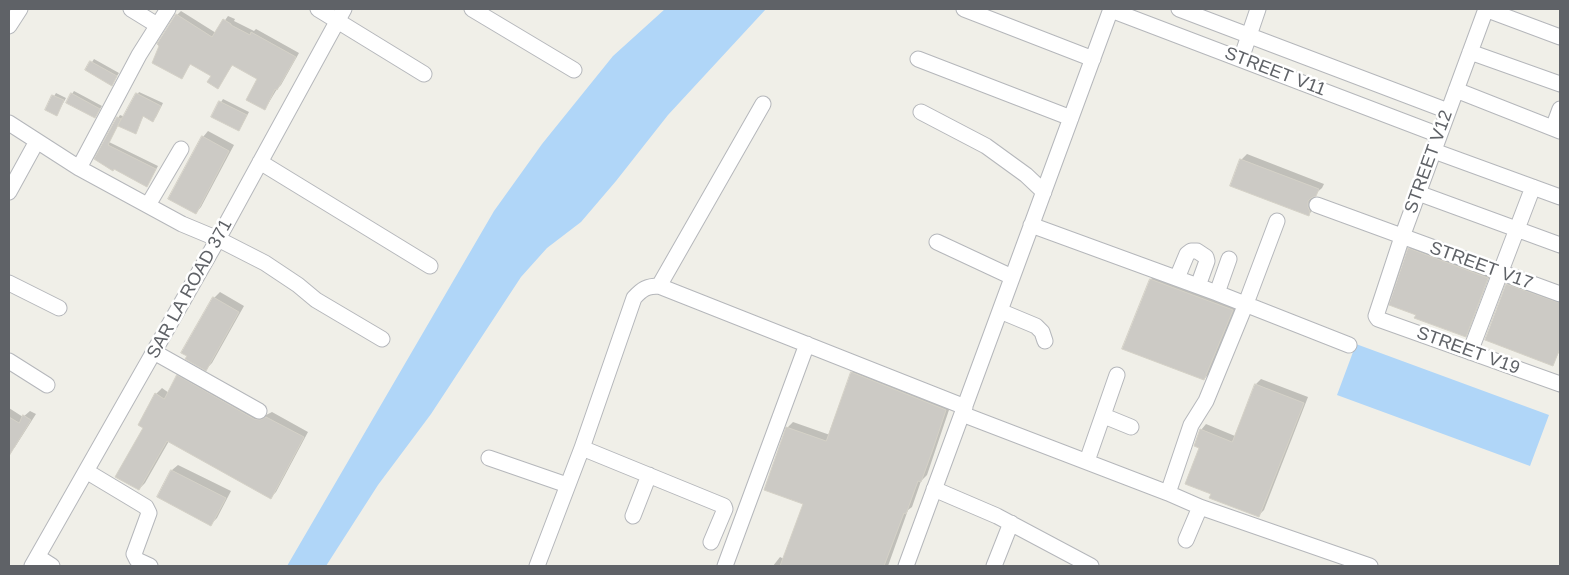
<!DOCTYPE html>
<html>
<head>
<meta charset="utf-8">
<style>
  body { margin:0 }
  #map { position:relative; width:1569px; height:575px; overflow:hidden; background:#f0efe8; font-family:Arial,sans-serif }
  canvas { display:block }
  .frame { position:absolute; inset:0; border:10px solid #5f6267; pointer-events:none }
</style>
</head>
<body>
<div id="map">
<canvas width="1569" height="575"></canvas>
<div class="frame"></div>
</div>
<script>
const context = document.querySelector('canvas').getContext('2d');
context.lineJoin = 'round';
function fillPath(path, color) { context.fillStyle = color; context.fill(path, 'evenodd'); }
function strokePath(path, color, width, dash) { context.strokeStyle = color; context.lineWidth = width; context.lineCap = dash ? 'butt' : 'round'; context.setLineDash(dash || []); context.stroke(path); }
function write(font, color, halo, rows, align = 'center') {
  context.font = font + ' Arial,sans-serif'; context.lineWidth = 5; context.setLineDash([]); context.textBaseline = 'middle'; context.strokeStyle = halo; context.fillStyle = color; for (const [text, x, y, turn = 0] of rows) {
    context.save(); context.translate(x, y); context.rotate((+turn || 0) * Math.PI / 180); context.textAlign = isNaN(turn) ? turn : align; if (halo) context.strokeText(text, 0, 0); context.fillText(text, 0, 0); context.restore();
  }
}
fillPath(new Path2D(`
  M665,9H766L668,115L616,181L581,222L547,248L521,277L431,414L378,485L326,566H287L494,211L542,144L613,56Z
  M1356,344L1549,415L1530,466L1337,395Z`), '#b0d6f8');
fillPath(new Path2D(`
  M181,11L216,33L228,16L235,19L234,21L254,31L256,29L299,53L281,85L277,89L268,104L264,109L259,79L233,64L218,87L213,76L191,63L182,77L177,15Z
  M94,59L119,73L112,84L87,70Z
  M74,91L102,106L95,117L72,94Z
  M139,92L163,103L156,117L153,120L144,115L135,132L118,125L109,142L158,166L147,186L96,159L118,118L120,115L125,117Z
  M56,93L66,98L57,114L46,110Z
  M223,99L249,112L241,127L212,116Z
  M208,131L234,145L201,207L196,213L203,137Z
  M1247,154L1324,184L1322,188L1314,195V209L1308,215L1241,160Z
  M1412,246L1490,275L1468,333L1465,336L1417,314L1409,249Z
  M1157,273L1238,304L1210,373L1204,379L1123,349L1151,279Z
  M1510,282L1560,301V350L1553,364L1507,285Z
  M220,292L244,306L212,363L206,369L214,298Z
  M857,367L951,404L927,475L921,481L912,507L908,510L888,566H773L780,557L784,559L805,503L787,428L793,422L830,435L852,372Z
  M183,371L260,414L266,415L272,412L308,432L276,492L271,497L169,441L145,483L139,489L144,427L156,394L162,388L169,393L178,376Z
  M1261,379L1308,397L1264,510L1258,516L1213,493L1201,448V430L1206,424L1235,436L1256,384Z
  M9,408L23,417L30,411L36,414L15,447L10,452L9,451Z
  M178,465L231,491L217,518L211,524L159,497L172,470Z`), '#0003');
const building = new Path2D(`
  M176,14L212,37L223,19L231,24V25L250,35L251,32L296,57L277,90L275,89L265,110L246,100L257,79L232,65L218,89L207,82L211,76L190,64L182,79L152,63L159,46L157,44Z
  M90,61L117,76L112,86L85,70Z
  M71,93L100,109L95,118L66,103Z
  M136,93L161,106L153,122L143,116L136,134L118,126Z
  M52,95L64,100L57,116L45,110Z
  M219,101L247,115L239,131L211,117Z
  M117,117L121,119L108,145L156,169L147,187L114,169L113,171L94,159Z
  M202,136L229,151L196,214L168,199Z
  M1240,159L1319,189L1316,196L1311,198L1308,201V207L1310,212L1309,216L1230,186Z
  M1408,248L1488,278L1466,337L1414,318L1416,315L1389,305Z
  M1150,279L1233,310L1204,380L1122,349Z
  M1506,284L1560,303V348L1553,366L1485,340Z
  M213,297L239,312L206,371L185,359L187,356L181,353Z
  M851,372L946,410L933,449L921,482L918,481L906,514L904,513L884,566H780L803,504L764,490L785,430L786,427L826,441Z
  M177,375L254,419L260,420L266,417L304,437L271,499L167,441L139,490L115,477L143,428L138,425L155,393L164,399Z
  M1255,384L1304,403L1259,517L1209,498L1211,494L1185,484L1199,448L1194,446L1200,429L1232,442Z
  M23,415L31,420L9,456V417L19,423Z
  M171,470L226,498L211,526L157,497Z`);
fillPath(building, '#cccac5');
strokePath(building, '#d4d1c7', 1);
const minor = new Path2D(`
  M131,9L157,25
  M318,9L424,74
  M472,9L574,70
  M964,9L1093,59
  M1179,9L1448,111
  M1485,9L1560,37
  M1486,9L1402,237L1376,316L1378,319L1560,384
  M1111,10L1439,135
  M9,26L20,9
  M1470,52L1560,84
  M918,59L1071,118
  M1241,59L1258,9
  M1456,90L1560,131
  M921,112L986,146L1026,175L1044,192
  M9,123L79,168L182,224L218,239L265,263L298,285L316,300L382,339
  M1553,128L1560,109
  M1434,151L1560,197
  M260,162L430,266
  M79,168L139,55L168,9
  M9,192L37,141
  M1418,193L1560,245
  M148,205L181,149
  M1317,205L1560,294
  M1031,225L1217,293L1349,345
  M937,242L1012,277
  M1177,278L1187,254L1191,251H1197L1206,257L1207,261L1198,286
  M9,283L59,308
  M659,286L763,104
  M1217,293L1229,259
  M1000,311L1036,326L1042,332L1045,341
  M154,352L259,411
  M1470,352L1533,187
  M9,361L47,385
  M962,414L1168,493L1200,507L1370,566
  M1104,416L1131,427
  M582,448L724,506L725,509L711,542
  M489,458L567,485
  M1087,461L1117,375
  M86,471L146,507L149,513L134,554L137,560L150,566
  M934,489L997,516L1091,566
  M1168,493L1191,425L1206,401L1245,306L1277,221
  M633,516L649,475
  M1186,540L1200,507
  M38,557L52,566
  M32,566L218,239L344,9
  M537,566L582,448L634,298C642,289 647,286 659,286L965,407
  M725,566L807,344
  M906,566L1111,9
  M994,566L1011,523`);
strokePath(minor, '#b5b7bb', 17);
strokePath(minor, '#fff', 15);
write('18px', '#5f6267', '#fff', [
  ["STREET V11",1275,72,21],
  ["STREET V12",1429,162,-70],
  ["STREET V17",1481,266,20],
  ["SAR LA ROAD 371",190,289,-61],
  ["STREET V19",1468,351,20]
]);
</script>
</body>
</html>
